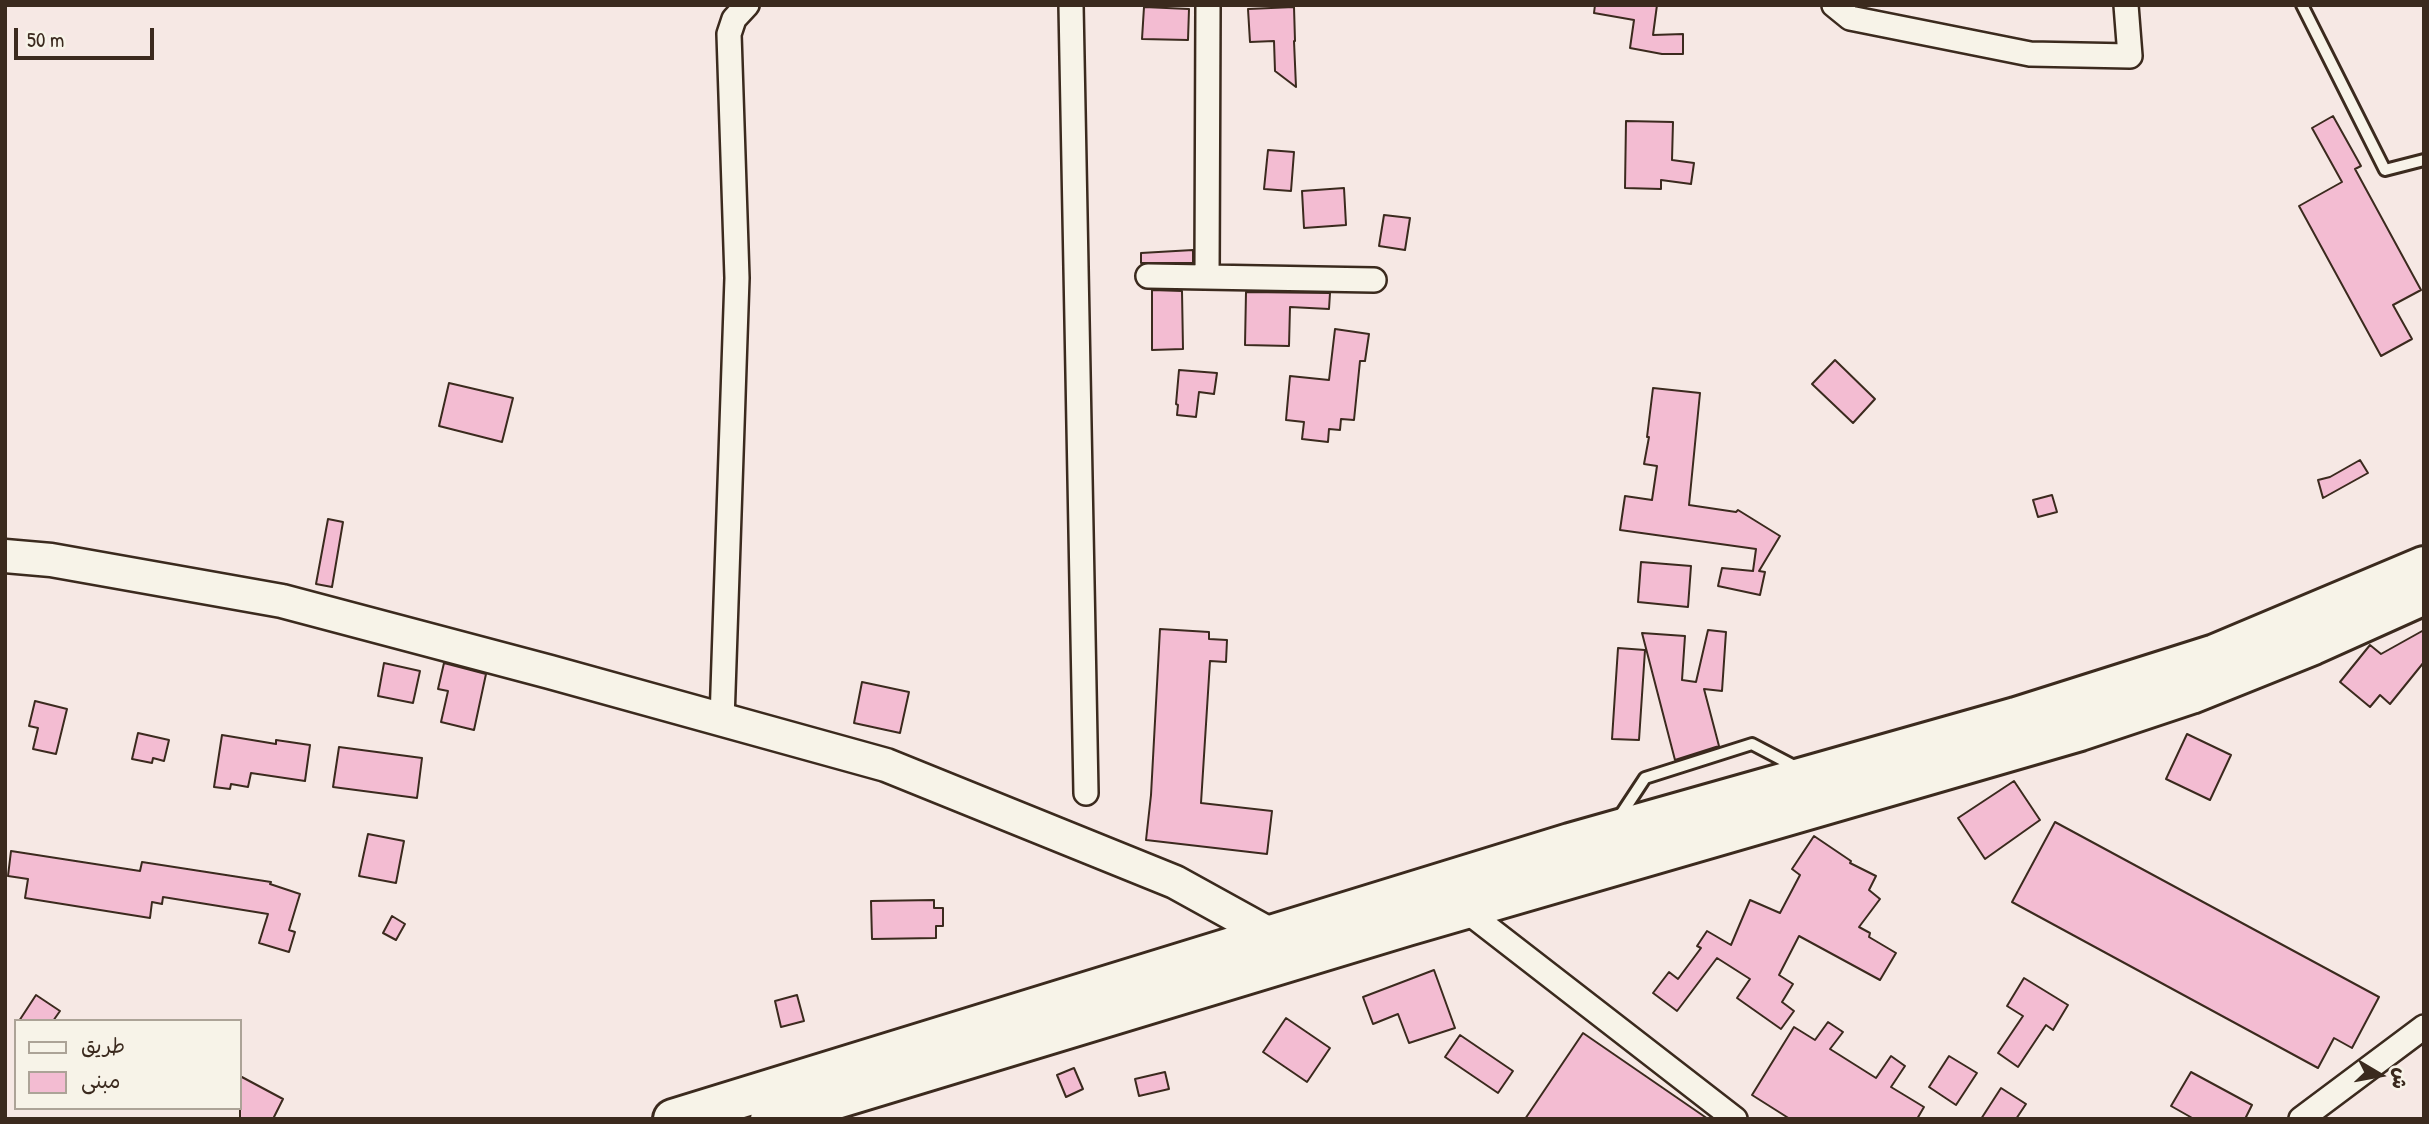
<!DOCTYPE html>
<html>
<head>
<meta charset="utf-8">
<style>
  body { margin:0 }
  #map { position:relative; width:2429px; height:1124px; overflow:hidden; background:#f6e8e4; font-family:"Patrick Hand","Playpen Sans Arabic",sans-serif }
  canvas { display:block }
  .frame { position:absolute; inset:0; border:7px solid #3b2a1e; pointer-events:none }
  .legend { position:absolute; left:14px; top:1019px; width:228px; height:91px; box-sizing:border-box; background:#f7f3e8; border:2px solid #aca397; margin:0; padding:9px 12px; list-style:none; font-size:21px; color:#3b2a1e }
  .legend li { display:flex; align-items:center; gap:14px; height:35px }
  .legend b { width:35px; border:2px solid #aca397 }
  .north { position:absolute; left:2345px; top:1040px; width:70px; height:70px; -webkit-text-stroke:5px #f7f3e8; paint-order:stroke; rotate:100deg; font-size:19px; font-weight:700; line-height:28px; text-align:center; color:#3b2a1e }
  .north::after { content:''; display:block; margin:auto; width:24px; height:32px; background:#3b2a1e; clip-path:polygon(50% 0,100% 100%,50% 72%,0 100%) }
  .scale { position:absolute; left:14px; top:28px; width:140px; height:32px; box-sizing:border-box; border:4px solid #3b2a1e; border-top:0; padding-left:9px; font-size:21px; line-height:24px; white-space:nowrap; color:#3b2a1e; -webkit-text-stroke:5px #f7f3e8; paint-order:stroke }
</style>
</head>
<body>
<div id="map">
<canvas width="2429" height="1124"></canvas>
<div class="frame"></div>
<ul class="legend">
<li><b style="height:9px;background:#f7f3e8"></b>طريق</li>
<li><b style="height:19px;background:#f3bcd2"></b>مبنى</li>
</ul>
<div class="north">ش</div>
<div class="scale">50 m</div>
</div>
<script>
const context = document.querySelector('canvas').getContext('2d');
context.lineJoin = 'round';
function fillPath(path, color) { context.fillStyle = color; context.fill(path, 'evenodd'); }
function strokePath(path, color, width, dash) { context.strokeStyle = color; context.lineWidth = width; context.lineCap = dash ? 'butt' : 'round'; context.setLineDash(dash || []); context.stroke(path); }
const building = new Path2D(`
  M1595,5H1657L1653,35L1683,34V54H1662L1630,48L1634,20L1594,13Z
  M1144,7L1189,9L1188,40L1142,39Z
  M1294,7L1295,41H1294L1296,87L1275,71L1274,41L1250,42L1248,9Z
  M2333,116L2361,166L2355,169L2421,290L2393,305L2412,339L2381,356L2299,206L2342,182L2312,128Z
  M1626,121L1673,122L1672,160L1694,163L1691,184L1661,180V189L1625,188Z
  M1268,150L1294,152L1291,191L1264,189Z
  M1344,188L1346,225L1304,228L1302,191Z
  M1384,215L1410,218L1405,250L1379,246Z
  M1193,250V263H1141V253Z
  M1152,290L1182,291L1183,349L1152,350Z
  M1246,292L1330,293L1329,309L1290,307L1289,346L1245,345Z
  M1335,329L1369,334L1365,361H1360L1354,420L1341,419L1340,430L1329,429L1328,442L1302,439L1304,422L1286,420L1290,376L1329,380Z
  M1835,360L1875,399L1853,423L1812,384Z
  M1179,370L1217,373L1214,394L1199,392L1196,417L1177,415L1178,405L1176,404Z
  M449,383L513,398L502,442L439,426Z
  M1653,388L1700,393L1689,505L1736,512L1738,510L1780,536L1759,571L1765,572L1760,595L1718,586L1722,568L1753,571L1756,549L1620,530L1625,496L1652,500L1657,466L1644,464L1649,437H1647Z
  M2360,460L2368,473L2323,498L2318,480L2330,477Z
  M2052,495L2057,512L2038,517L2033,500Z
  M328,519L343,522L332,587L316,584Z
  M1641,562L1691,566L1688,607L1638,602Z
  M1160,629L1209,632V639L1227,640L1226,662L1210,661L1201,803L1272,811L1267,854L1146,840L1151,795Z
  M1708,630L1726,632L1722,691L1704,689L1719,746L1675,760L1642,633L1685,636L1682,680L1696,682Z
  M2424,630V662L2390,704L2380,695L2370,707L2340,682L2370,645L2381,654Z
  M1618,648L1645,650L1639,740L1612,739Z
  M384,663L420,671L413,703L378,696Z
  M444,663L486,674L474,730L441,722L448,691L438,689Z
  M862,682L909,692L900,733L854,723Z
  M35,701L67,709L56,754L33,749L38,728L29,726Z
  M138,733L169,740L164,761L153,758L152,763L132,759Z
  M2187,734L2231,755L2210,800L2166,779Z
  M222,735L276,744V740L310,745L305,781L251,773L248,787L231,784L230,789L214,787Z
  M339,747L422,758L417,798L333,787Z
  M2014,781L2040,820L1985,859L1958,818Z
  M2055,822L2379,997L2352,1048L2334,1038L2318,1068L2012,902Z
  M368,834L404,841L396,883L359,876Z
  M1814,836L1851,861L1850,863L1876,876L1869,890L1880,899L1859,927L1870,933L1869,937L1896,953L1880,980L1799,936L1779,975L1793,984L1782,1002L1794,1011L1781,1029L1737,998L1750,979L1717,958L1677,1011L1653,993L1669,972L1678,979L1701,948L1697,946L1707,931L1731,945L1750,900L1780,913L1800,875L1792,869Z
  M11,851L140,871L142,862L271,882L270,884L300,894L289,930L295,932L289,952L259,943L268,914L163,897L162,904L152,902L150,918L25,898L28,879L8,876Z
  M934,900V908H943V926H936V938L872,939L871,901Z
  M392,916L405,924L396,940L383,933Z
  M1434,970L1455,1028L1409,1043L1398,1014L1373,1024L1363,997Z
  M2024,978L2068,1005L2053,1030L2046,1025L2018,1067L1998,1053L2023,1016L2007,1006Z
  M36,995L60,1011L53,1021H19Z
  M797,995L804,1021L781,1027L775,1001Z
  M1286,1018L1330,1048L1307,1082L1263,1052Z
  M1828,1022L1843,1032L1830,1049L1876,1078L1891,1056L1905,1066L1891,1087L1924,1107L1917,1119H1790L1752,1095L1794,1027L1815,1040Z
  M1583,1033L1708,1119H1525Z
  M1460,1035L1513,1071L1498,1093L1445,1057Z
  M1949,1056L1977,1073L1956,1105L1929,1087Z
  M1074,1068L1083,1089L1066,1097L1057,1075Z
  M1165,1072L1169,1089L1139,1096L1135,1079Z
  M2191,1072L2252,1105L2245,1119H2194L2171,1106Z
  M240,1076L283,1099L273,1119H240Z
  M2001,1088L2026,1104L2016,1119H1981Z`);
fillPath(building, '#f3bcd2');
strokePath(building, '#3b2a1e', 2);
const lane = new Path2D(`
  M2302,5L2385,170L2424,160
  M1618,819L1645,778L1752,744L1796,767`);
const street = new Path2D(`
  M1071,5L1086,793
  M1834,5L1850,18L2030,54L2130,56L2126,5
  M1148,276L1374,280
  M1207,277L1208,7
  M722,720L737,278L729,34L734,19L747,5
  M1464,909L1735,1119
  M2301,1119L2424,1027`);
const secondary = new Path2D(`
  M5,556L51,560L282,601L550,672L886,765L1175,882L1271,935L1278,949`);
const highway = new Path2D(`
  M673,1119L1570,843L2016,717L2215,654L2424,566
  M770,1119L1407,926L2080,731L2191,694L2313,645L2424,595`);
strokePath(lane, '#3b2a1e', 16);
strokePath(street, '#3b2a1e', 28);
strokePath(secondary, '#3b2a1e', 37);
strokePath(highway, '#3b2a1e', 44);
strokePath(lane, '#f7f3e8', 10);
strokePath(street, '#f7f3e8', 23);
strokePath(secondary, '#f7f3e8', 32);
strokePath(highway, '#f7f3e8', 38);
</script>
</body>
</html>
